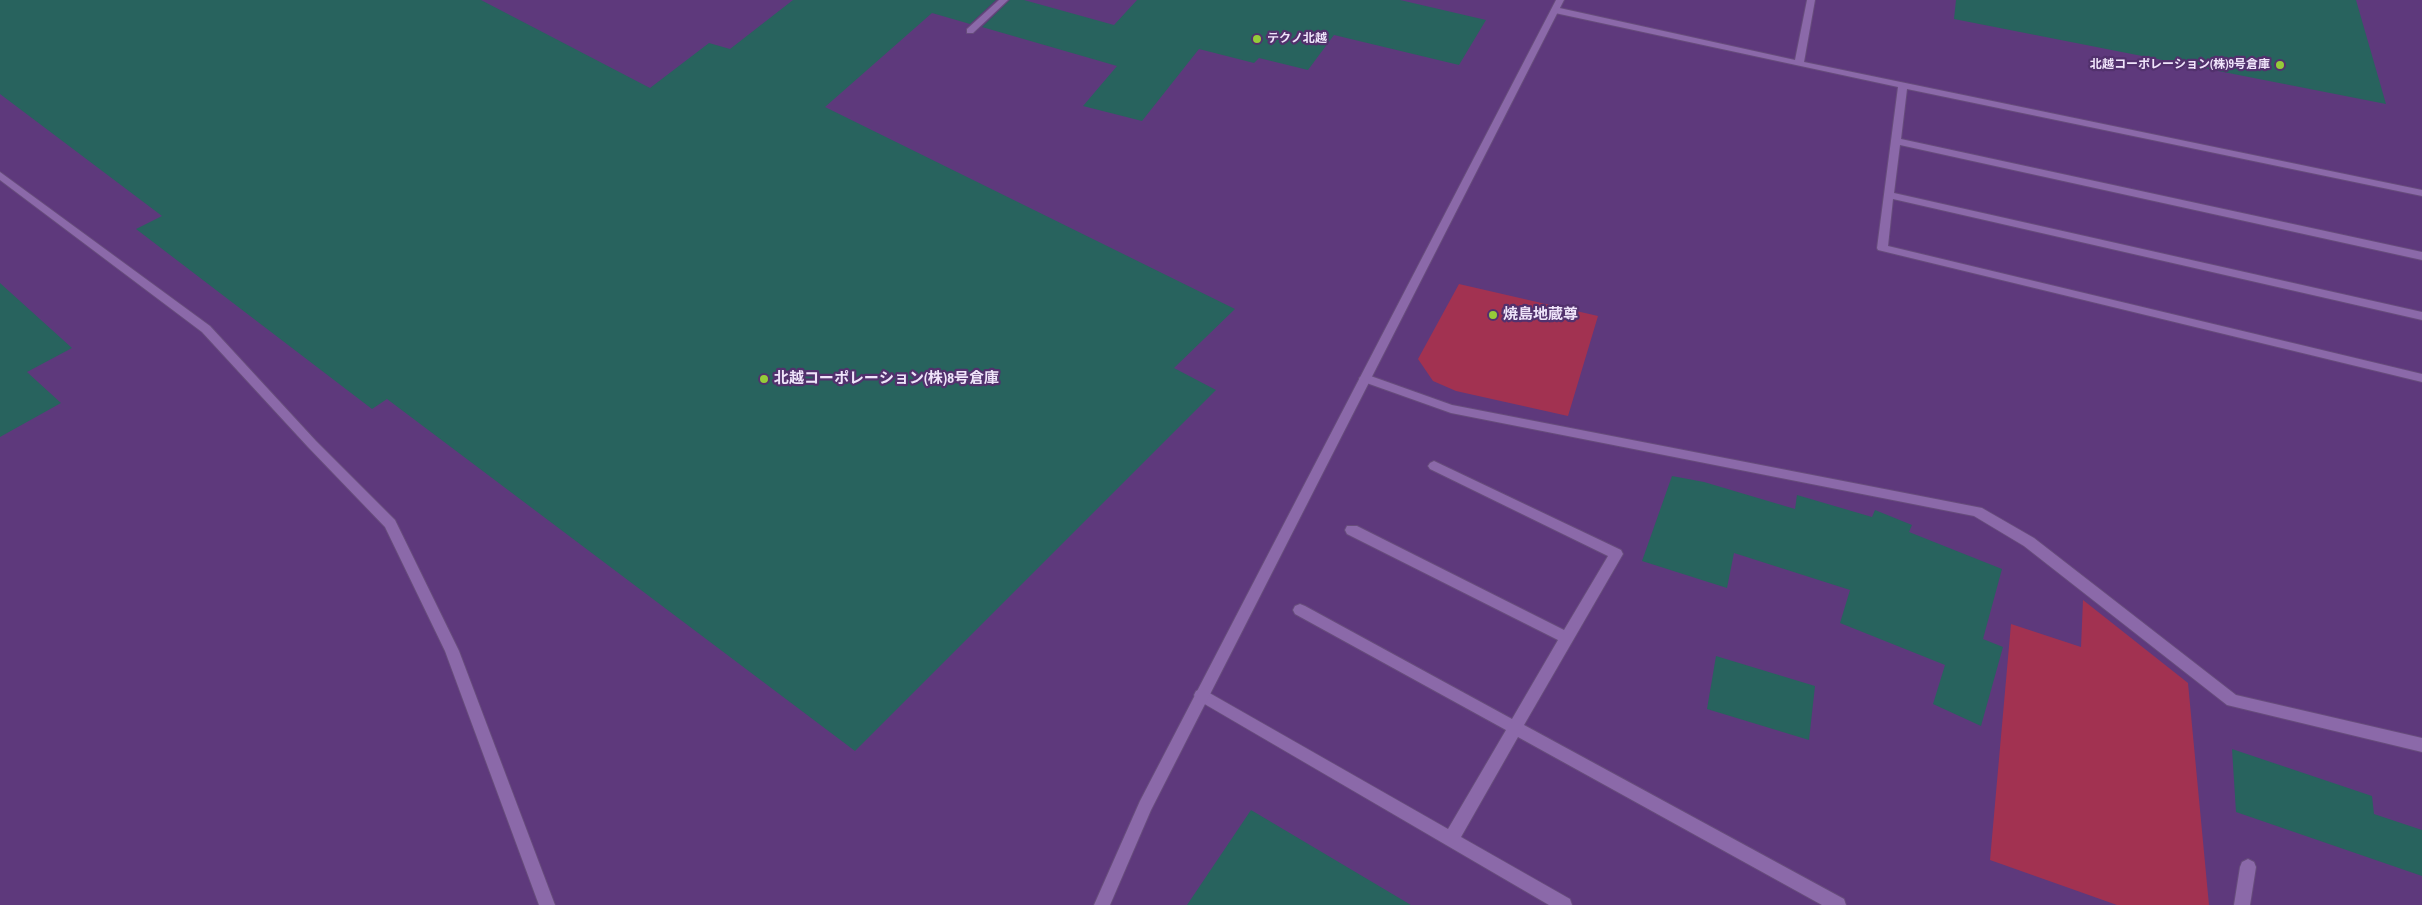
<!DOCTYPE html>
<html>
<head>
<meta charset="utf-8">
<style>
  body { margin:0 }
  canvas { display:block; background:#52316d }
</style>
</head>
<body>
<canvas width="2422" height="905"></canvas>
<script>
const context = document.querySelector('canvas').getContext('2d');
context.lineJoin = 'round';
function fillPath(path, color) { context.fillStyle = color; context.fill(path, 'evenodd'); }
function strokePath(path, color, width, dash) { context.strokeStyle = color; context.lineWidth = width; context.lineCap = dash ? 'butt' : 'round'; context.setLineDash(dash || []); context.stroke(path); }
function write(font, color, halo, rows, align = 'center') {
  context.font = font + ' "Archivo Narrow","Noto Sans JP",sans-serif'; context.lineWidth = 4.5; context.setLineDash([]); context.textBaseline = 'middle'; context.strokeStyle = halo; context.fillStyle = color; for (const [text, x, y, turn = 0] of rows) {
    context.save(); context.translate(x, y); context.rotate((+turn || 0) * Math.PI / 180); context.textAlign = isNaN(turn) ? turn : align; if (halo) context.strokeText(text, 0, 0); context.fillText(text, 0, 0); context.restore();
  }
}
fillPath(new Path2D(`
  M0,0H2422V905H0Z`), '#5e397c');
fillPath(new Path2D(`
  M1459,284L1598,316L1568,416L1456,391L1433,381L1418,359Z
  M2083,600L2188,683L2209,905H2117L1990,860L2011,624L2081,647Z`), '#a23251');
fillPath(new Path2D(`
  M0,0H481L650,88L709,43L730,49L793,0H996L970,24L932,13L825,107L1235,309L1174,368L1216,390L855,751L387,399L372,409L136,229L162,216L0,94Z
  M1010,0H1024L1114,25L1137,0H1400L1486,20L1459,65L1334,35L1308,70L1259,58L1254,63L1199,49L1142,121L1083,106L1117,66L982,27Z
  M1956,0H2356L2386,104L1954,19Z
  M0,283L72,348L27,372L61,403L0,437Z
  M1672,476L1704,482L1795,509L1797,495L1872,517L1875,510L1912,525L1909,532L2002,569L1983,639L2003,647L1981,726L1933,704L1945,665L1840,623L1850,590L1734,553L1727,588L1642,561Z
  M1716,656L1815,686L1809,740L1707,709Z
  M2232,749L2372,796L2374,814L2422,830V876L2236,812Z
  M1251,810L1411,905H1187Z`), '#28635e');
const lane = new Path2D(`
  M999,0H1008L973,33H967V29Z
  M1807,0H1815L1804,62L2422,190V196L1907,89L1901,139L2422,252V260L1900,145L1894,193L2422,312V320L1893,199L1888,246L2422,374V382L1878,250L1877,248L1898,87L1555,13L1551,10L1555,7L1795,60Z
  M0,172L210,326L316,441L395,520L459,651L555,905H539L445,651L385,527L308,447L202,332L0,180Z
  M1434,461L1621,550L1623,554L1524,725L1844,899L1846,905H1822L1518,737L1461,837L1570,899L1572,905H1549L1196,699L1194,695L1196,691L1201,689L1206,691L1448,829L1506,730L1295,614L1293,610L1295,606L1300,604L1305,606L1512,719L1558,640L1347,534L1345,530L1347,526H1357L1564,630L1608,556L1430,469L1428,466L1430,463Z
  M2248,859L2254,862L2256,867L2250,905H2234L2240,867L2242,862Z`);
const street = new Path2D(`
  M1365,374L1452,405L1982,508L2034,538L2236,695L2422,738V752L2227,705L2024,546L1974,516L1451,413L1361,381L1359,378Z`);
const secondary = new Path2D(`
  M1556,0H1564L1151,810L1110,905H1094L1140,801Z`);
strokePath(lane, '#674c7c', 2);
strokePath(street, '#674c7c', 2);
strokePath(secondary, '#674c7c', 2);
fillPath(lane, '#8b69a9');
fillPath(street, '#8b69a9');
fillPath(secondary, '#8b69a9');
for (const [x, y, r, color] of [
  [1257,39,5,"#96cc39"],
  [2280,65,5,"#96cc39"],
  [1493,315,5,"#96cc39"],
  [764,379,5,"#96cc39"]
]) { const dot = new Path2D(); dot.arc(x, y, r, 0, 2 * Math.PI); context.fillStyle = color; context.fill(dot); strokePath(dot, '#52316d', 2); }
write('bold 12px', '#efe4fa', '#52316d', [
  ["テクノ北越",1267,39],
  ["北越コーポレーション(株)9号倉庫",2270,65,"right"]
], 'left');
write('bold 15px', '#efe4fa', '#52316d', [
  ["焼島地蔵尊",1503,315],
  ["北越コーポレーション(株)8号倉庫",774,379]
], 'left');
</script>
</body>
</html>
